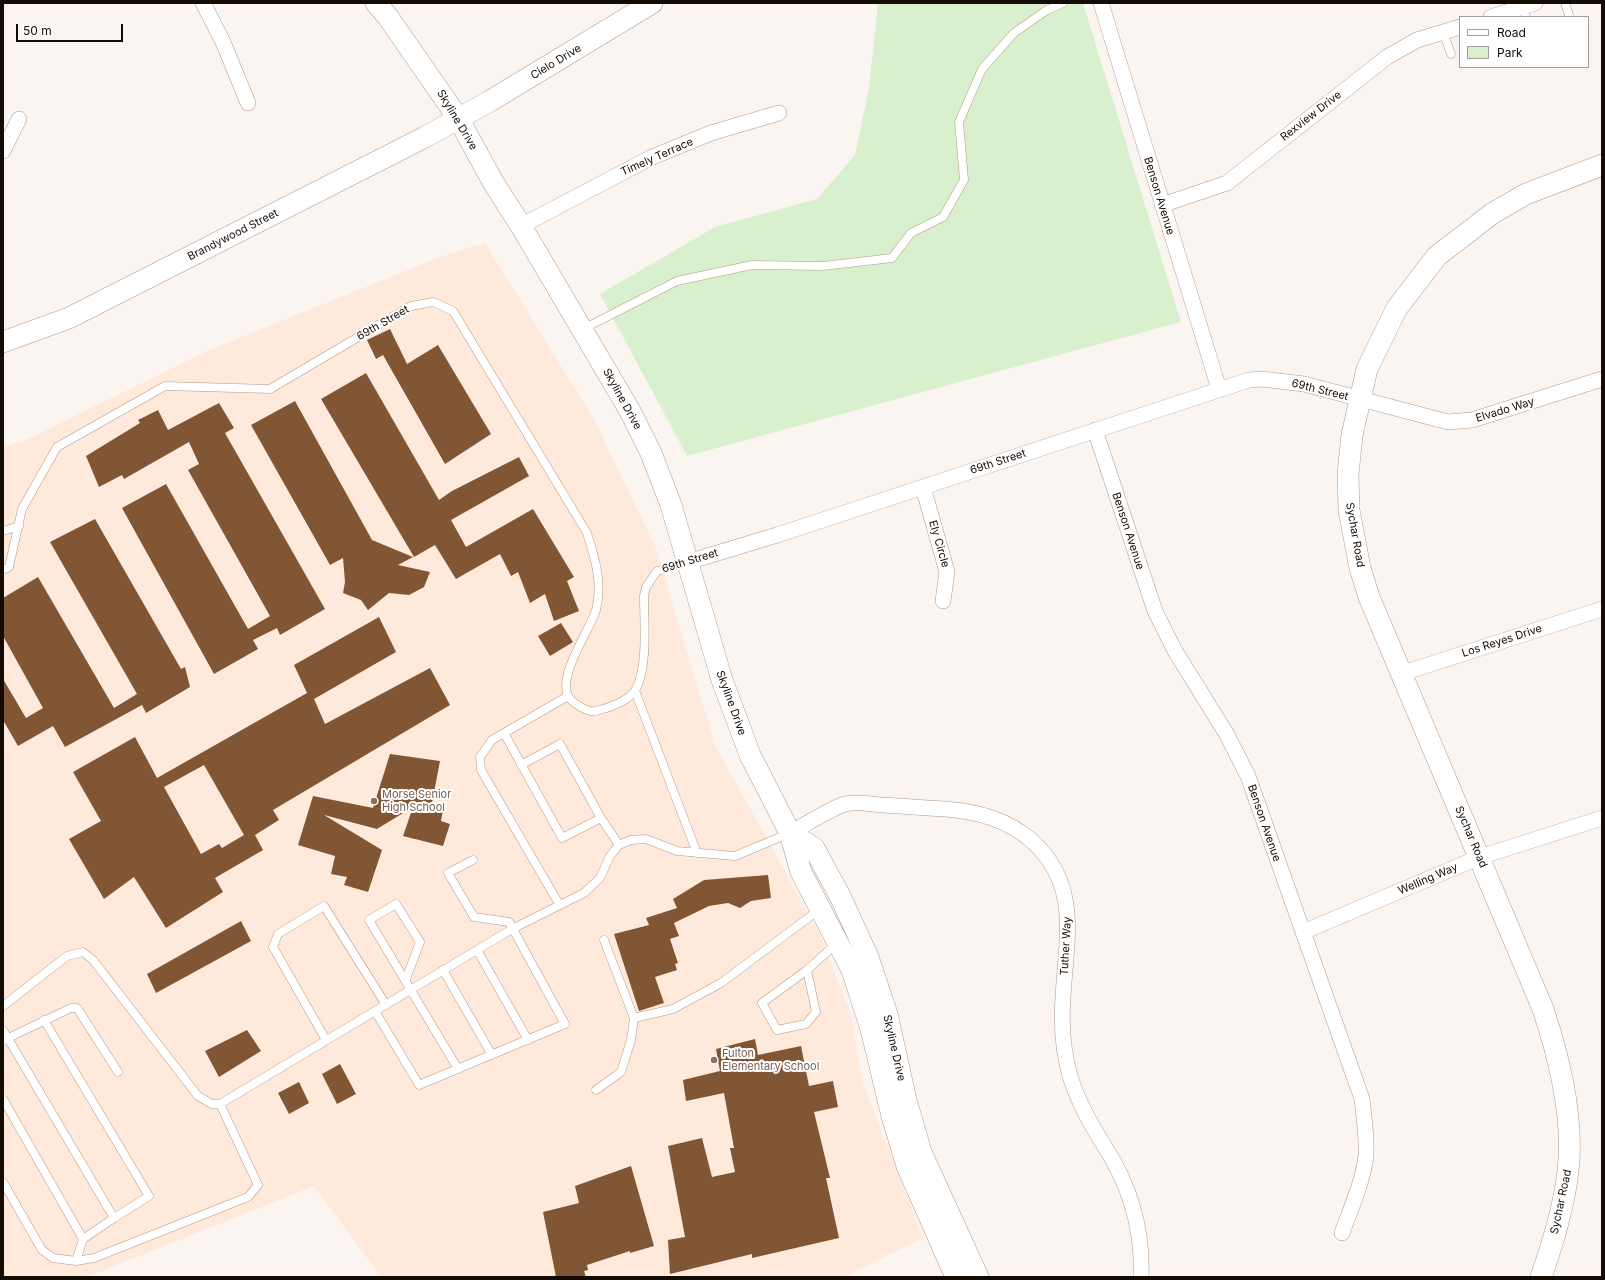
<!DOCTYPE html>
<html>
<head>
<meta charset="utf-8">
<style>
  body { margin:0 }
  #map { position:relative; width:1605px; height:1280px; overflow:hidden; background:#fbf5f1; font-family:Inter,sans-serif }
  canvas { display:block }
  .frame { position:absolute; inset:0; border:4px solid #140b05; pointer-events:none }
  .legend { position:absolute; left:1459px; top:16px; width:130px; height:52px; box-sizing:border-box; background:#fff; border:1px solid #a19d9b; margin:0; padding:5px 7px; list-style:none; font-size:12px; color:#140b05 }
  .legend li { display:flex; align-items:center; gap:8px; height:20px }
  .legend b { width:20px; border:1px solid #a19d9b }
  .scale { position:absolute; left:16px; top:24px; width:107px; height:18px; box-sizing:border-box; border:2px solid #140b05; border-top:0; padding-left:5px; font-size:12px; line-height:14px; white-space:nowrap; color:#140b05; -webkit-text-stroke:3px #fff; paint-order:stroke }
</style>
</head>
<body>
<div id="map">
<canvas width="1605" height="1280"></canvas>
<div class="frame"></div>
<ul class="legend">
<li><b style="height:5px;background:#fff"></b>Road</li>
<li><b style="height:11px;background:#d9f0ce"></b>Park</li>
</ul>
<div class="scale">50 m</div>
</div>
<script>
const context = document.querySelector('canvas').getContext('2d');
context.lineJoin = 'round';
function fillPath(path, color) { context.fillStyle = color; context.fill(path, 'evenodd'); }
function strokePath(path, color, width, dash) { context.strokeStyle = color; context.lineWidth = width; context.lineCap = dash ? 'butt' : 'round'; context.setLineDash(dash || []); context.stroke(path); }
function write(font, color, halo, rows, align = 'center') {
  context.font = font + ' Inter,sans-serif'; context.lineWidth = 4; context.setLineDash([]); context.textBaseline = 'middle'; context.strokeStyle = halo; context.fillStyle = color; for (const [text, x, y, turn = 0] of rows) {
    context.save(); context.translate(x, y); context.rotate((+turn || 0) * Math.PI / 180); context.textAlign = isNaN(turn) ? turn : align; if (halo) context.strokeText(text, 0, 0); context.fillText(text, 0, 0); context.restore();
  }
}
fillPath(new Path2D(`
  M485,243L595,421L655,546L715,745L819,933L850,1012L863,1083L923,1238L844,1277H381L314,1186L87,1277H3V447L26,440L207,351L435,259Z`), '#fee9db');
fillPath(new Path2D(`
  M878,3H1083L1181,322L687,456L600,294L715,227L817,199L855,155L869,88Z`), '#d9f0ce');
fillPath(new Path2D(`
  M390,329L407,364L438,345L491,434L445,464L383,355L376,359L367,340Z
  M366,373L439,500L452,491L519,457L529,476L451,520L466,547L533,509L574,577L567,581L579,611L554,621L545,594L530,603L518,572L511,576L500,554L456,579L435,545L414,557L321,399Z
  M295,401L372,540L413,557L398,565L430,572L424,587L409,595L389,593L368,610L361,600L343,593L345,582L343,558L330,565L251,425Z
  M219,403L234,428L225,433L325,609L280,635L277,628L253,640L258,649L214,674L122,508L166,484L248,629L270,616L188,470L199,464L189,442L124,479L122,475L99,487L86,456L140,423L138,420L158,410L168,430Z
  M95,519L181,669L185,667L190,687L146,713L142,705L65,747L53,726L18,746L3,720V679L26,718L43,708L3,636V598L38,577L114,708L137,694L50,542Z
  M379,617L396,652L314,699L325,724L430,668L450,705L273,810L279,820L255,835L263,850L215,878L223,892L166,928L134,877L104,899L69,839L101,821L73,772L135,737L157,778L307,693L294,665ZM204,765L244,835L222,848L219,844L201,854L164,787Z
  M561,623L573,642L550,656L538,636Z
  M390,754L440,761L432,803L444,805L441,821L450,824L443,846L403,836L413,807L377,829L324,815L382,850L368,892L344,885L347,877L331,874L335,856L298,845L313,796L373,808Z
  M768,875L771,898L751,901L740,908L728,903L709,906L674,923L679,936L670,939L678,963L675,964L677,970L655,977L664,1003L639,1011L614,934L649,925L646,918L677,908L673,899L704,880Z
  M241,921L251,941L156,993L147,974Z
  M247,1030L261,1051L219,1077L205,1051Z
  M755,1039L758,1055L801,1046L809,1086L833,1081L838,1107L814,1112L830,1178H826L839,1238L752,1258V1254L670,1274L668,1240L685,1237L668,1146L702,1138L712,1177L735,1172L730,1148H734L724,1093L686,1101L683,1080L720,1071L716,1049Z
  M340,1064L356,1094L337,1104L322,1074Z
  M299,1082L309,1103L289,1114L278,1093Z
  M631,1166L654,1246L630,1253V1251L587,1265L588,1270L584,1271L586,1277H556L543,1212L579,1203L575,1186Z`), '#815635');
const lane = new Path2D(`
  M1565,3L1569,15
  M1523,7L1526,17
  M1443,32L1451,54
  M583,329L677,281L752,265L823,266L892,258L911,233L943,217L964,180L959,122L982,69L1014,33L1047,10L1063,3
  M3,531L19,526
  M3,570L9,567L22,509L57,447L165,386L270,389L411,306L433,302L453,311L587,533C595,558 603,584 596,610C589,632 558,674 568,696C572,703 588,713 596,711C609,708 629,701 636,689C648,666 644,623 644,596L646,587L657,571L688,562
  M635,691L697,853
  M504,733L562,838L601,818
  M521,765L560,744L601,818L619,845
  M559,904L481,770L480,757L492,740L568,696
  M477,950L528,1040
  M443,970L492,1055
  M807,970L816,1012L806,1024L777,1030L762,1003L807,970L837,943
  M406,979L420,942L396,904L369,920L458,1069
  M3,1006L67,956L83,952L93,960L198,1096L212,1104H220
  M375,1011L419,1085L565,1024L509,922L474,917L448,873L473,860
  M634,1018L673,1009L721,983L820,909
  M44,1020L149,1196L114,1218
  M3,1030L114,1218L83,1239L76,1261
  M4,1040L71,1008H77L118,1072
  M326,1040L273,947L278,934L324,906L386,1005
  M596,1090L621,1072L631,1040L634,1018L604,940
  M3,1099L83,1239
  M3,1182L42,1250L53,1258L76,1261L94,1258L248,1197L258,1185L220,1104L512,929L584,893L600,878L610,856L619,845L631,840L646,839L677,851L735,856L790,833`);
const street = new Path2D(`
  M203,3L223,42L248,103
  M1101,3L1219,389
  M1491,17L1535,3
  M3,151L19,119
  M1162,205L1227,183L1387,57L1417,40L1460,27
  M521,226L650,158L711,133L779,113
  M1095,430L1155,611L1175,651L1226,733L1248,776L1362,1099C1364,1118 1367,1136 1366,1155C1363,1182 1351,1208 1342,1233
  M923,487L947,572L943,601
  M688,562L777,535L1249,380L1262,379L1304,384L1448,422L1472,420L1602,379
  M1403,673L1602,609
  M790,833C805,825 831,808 845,804C856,801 870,804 881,805C903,806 924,808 946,809C978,812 1007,819 1032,841C1081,885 1066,940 1063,997C1061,1024 1063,1053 1071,1079C1079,1104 1091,1125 1105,1147C1130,1186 1143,1230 1141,1277
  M1303,932L1480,857L1602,818`);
const secondary = new Path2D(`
  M376,3L388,17L458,118L493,182L521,226L630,411L651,453L671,505L722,680L750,755L790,833L801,872L852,970L871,1029L892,1116L907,1166L956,1277
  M3,342L69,318L425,137L490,101L652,3
  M790,833L814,848L841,898L868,957L887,1014L906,1100L921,1152L978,1277
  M1541,1277C1553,1243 1564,1207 1568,1171C1574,1120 1559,1057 1543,1009L1369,597L1360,568L1349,510L1348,474L1352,435L1367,369L1397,308L1437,256L1493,213L1526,194L1602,165`);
strokePath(lane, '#b39987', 9);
strokePath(street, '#b39987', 16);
strokePath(secondary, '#b39987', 22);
strokePath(lane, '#fff', 8);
strokePath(street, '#fff', 15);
strokePath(secondary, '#fff', 21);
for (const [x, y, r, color] of [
  [374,801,4,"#8d6e63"],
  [714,1060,4,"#8d6e63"]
]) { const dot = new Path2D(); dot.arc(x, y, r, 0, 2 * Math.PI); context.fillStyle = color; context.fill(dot); strokePath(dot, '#fff', 1.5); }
write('11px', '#140b05', '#fff', [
  ["Cielo Drive",556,62,-31],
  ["Rexview Drive",1311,116,-38],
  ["Skyline Drive",457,120,59],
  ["Timely Terrace",657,157,-24],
  ["Benson Avenue",1159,196,73],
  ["Brandywood Street",233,235,-27],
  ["69th Street",383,323,-30],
  ["69th Street",1320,390,14],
  ["Skyline Drive",622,399,61],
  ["Elvado Way",1505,410,-17],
  ["69th Street",998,462,-18],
  ["Benson Avenue",1128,531,72],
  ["Sychar Road",1355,535,80],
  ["Ely Circle",939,544,74],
  ["69th Street",690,561,-17],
  ["Los Reyes Drive",1502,641,-18],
  ["Skyline Drive",731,703,70],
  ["Benson Avenue",1264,823,71],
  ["Sychar Road",1471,837,67],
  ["Welling Way",1428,879,-23],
  ["Tuther Way",1066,946,-87],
  ["Skyline Drive",894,1048,77],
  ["Sychar Road",1561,1202,-78]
]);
write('11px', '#785e54', '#fff', [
  ["Morse Senior",382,795],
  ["High School",382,808],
  ["Fulton",722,1054],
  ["Elementary School",722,1067]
], 'left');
</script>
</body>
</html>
